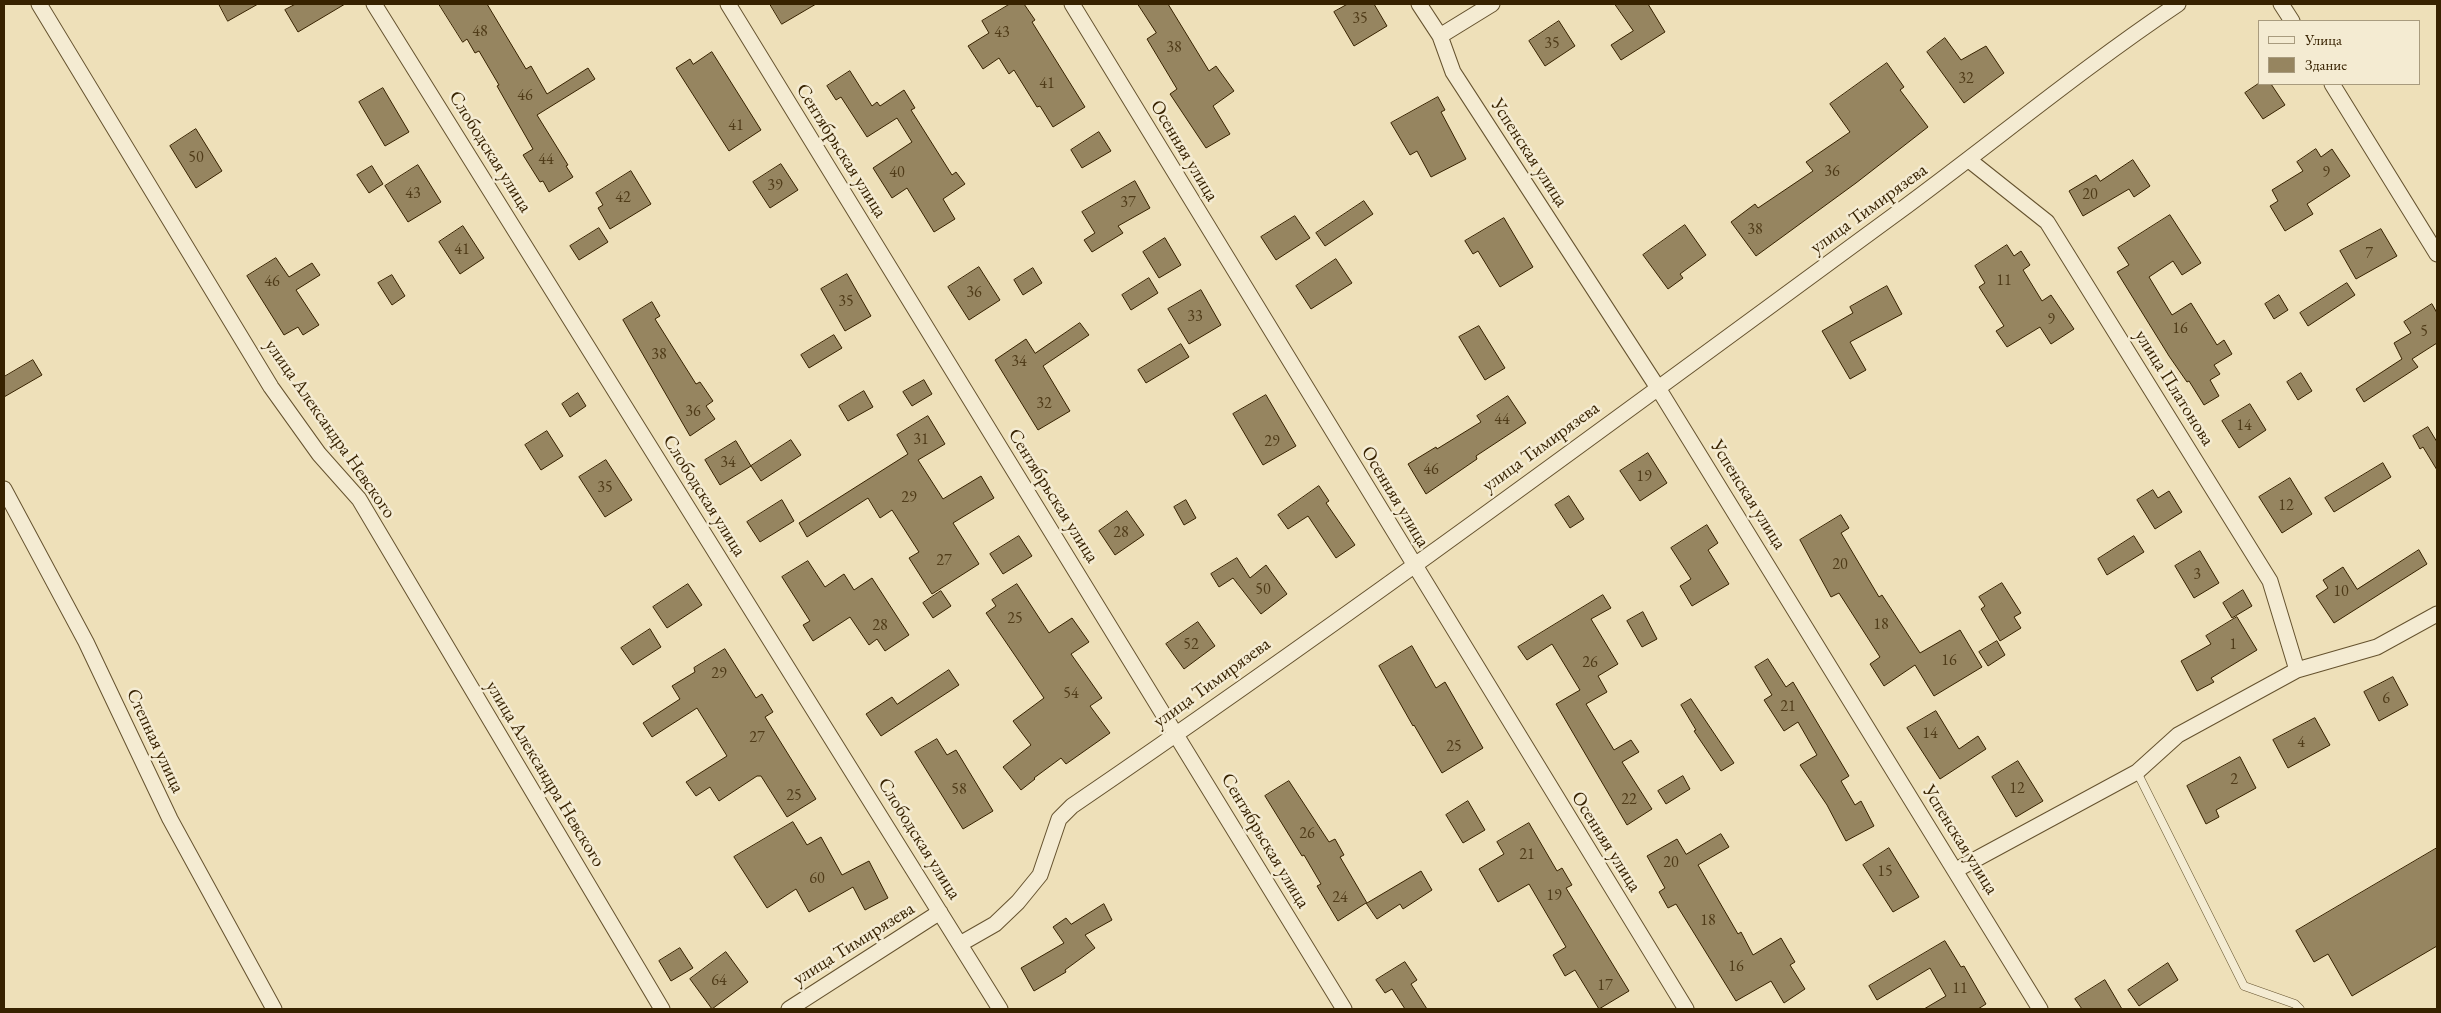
<!DOCTYPE html>
<html>
<head>
<meta charset="utf-8">
<style>
  body { margin:0 }
  #map { position:relative; width:2441px; height:1013px; overflow:hidden; background:#eee0b9; font-family:"EB Garamond",serif }
  canvas { display:block }
  .frame { position:absolute; inset:0; border:5px solid #372200; pointer-events:none }
  .legend { position:absolute; left:2258px; top:20px; width:162px; height:65px; box-sizing:border-box; background:#f4ebd2; border:1px solid #a89b7e; margin:0; padding:6px 9px; list-style:none; font-size:15px; color:#372200 }
  .legend li { display:flex; align-items:center; gap:10px; height:25px }
  .legend b { width:25px; border:1px solid #a89b7e }
</style>
</head>
<body>
<div id="map">
<canvas width="2441" height="1013"></canvas>
<div class="frame"></div>
<ul class="legend">
<li><b style="height:6px;background:#f4ebd2"></b>Улица</li>
<li><b style="height:14px;background:#968560"></b>Здание</li>
</ul>
</div>
<script>
const context = document.querySelector('canvas').getContext('2d');
context.lineJoin = 'round';
function fillPath(path, color) { context.fillStyle = color; context.fill(path, 'evenodd'); }
function strokePath(path, color, width, dash) { context.strokeStyle = color; context.lineWidth = width; context.lineCap = dash ? 'butt' : 'round'; context.setLineDash(dash || []); context.stroke(path); }
function write(font, color, halo, rows, align = 'center') {
  context.font = font + ' "EB Garamond",serif'; context.lineWidth = 5; context.setLineDash([]); context.textBaseline = 'middle'; context.strokeStyle = halo; context.fillStyle = color; for (const [text, x, y, turn = 0] of rows) {
    context.save(); context.translate(x, y); context.rotate((+turn || 0) * Math.PI / 180); context.textAlign = isNaN(turn) ? turn : align; if (halo) context.strokeText(text, 0, 0); context.fillText(text, 0, 0); context.restore();
  }
}
const building = new Path2D(`
  M219,4H258L228,21Z
  M296,4H345L298,32L285,10Z
  M439,4H487L526,69L531,66L547,94L588,68L595,79L537,115L568,165L566,166L573,177L549,192L543,181L540,182L523,155L533,149L497,86L499,85L479,51L475,53L467,39L463,42Z
  M770,4H816L782,24Z
  M1010,4H1024L1035,20L1032,22L1085,107L1053,127L1040,106L1037,107L1014,70L1009,74L999,58L983,69L968,46L989,33L982,21Z
  M1138,4H1168L1209,71L1216,66L1234,91L1213,106L1230,134L1206,148L1170,94L1177,89L1147,39L1156,33Z
  M1348,4H1374L1387,26L1354,46L1334,12Z
  M1615,4H1648L1665,32L1621,60L1611,45L1633,31Z
  M1559,21L1575,46L1545,66L1529,41Z
  M1945,38L1961,60L1986,46L2004,73L1964,103L1927,52Z
  M712,52L761,130L729,151L676,68L690,59L693,64Z
  M1887,63L1904,87L1900,90L1928,127L1856,183L1756,256L1731,222L1755,204L1758,208L1813,171L1806,162L1850,132L1830,104Z
  M850,71L872,106L877,102L880,106L904,90L915,108L911,110L952,175L956,172L965,184L943,199L955,219L934,232L907,188L892,198L873,168L912,142L897,118L867,137L841,97L836,100L827,86Z
  M2258,84H2271L2285,105L2263,119L2245,93Z
  M383,88L409,132L385,146L359,102Z
  M1438,97L1445,110L1441,112L1466,159L1431,177L1417,151L1410,155L1391,123Z
  M196,129L222,171L196,188L170,146Z
  M1099,132L1111,151L1082,168L1071,150Z
  M2316,149L2321,157L2332,149L2350,176L2307,204L2313,214L2285,231L2270,206L2278,201L2272,190L2303,171L2297,162Z
  M2133,160L2150,186L2134,197L2129,189L2083,216L2069,191L2096,175L2100,181Z
  M781,164L798,190L770,208L753,182Z
  M418,165L441,202L408,222L385,186Z
  M372,166L383,184L369,193L357,175Z
  M631,171L651,204L610,229L598,208L603,205L596,193Z
  M1135,181L1150,208L1118,226L1123,233L1092,252L1084,240L1095,233L1082,212Z
  M1364,201L1373,214L1325,246L1316,233Z
  M2170,215L2201,263L2182,275L2173,261L2149,277L2172,315L2191,303L2217,345L2224,340L2232,354L2214,365L2220,374L2210,380L2219,396L2204,405L2189,381L2187,382L2169,356L2117,272L2129,265L2118,248Z
  M1295,216L1310,238L1276,260L1261,237Z
  M1504,218L1533,267L1500,287L1478,251L1473,254L1465,241Z
  M1685,225L1706,255L1680,274L1683,278L1668,289L1643,255Z
  M463,226L484,258L460,274L439,242Z
  M599,228L608,242L579,260L570,246Z
  M2381,229L2397,256L2356,279L2340,251Z
  M1165,238L1181,265L1159,278L1143,252Z
  M2007,245L2014,256L2021,251L2030,265L2023,270L2042,301L2051,295L2074,329L2051,344L2040,327L2007,347L1996,331L2004,326L1979,287L1985,283L1975,266Z
  M276,258L289,277L312,263L320,275L296,290L319,325L303,335L298,327L284,335L247,276Z
  M1336,259L1352,283L1311,309L1296,286Z
  M979,267L1000,300L969,320L948,287Z
  M1033,268L1042,283L1023,295L1014,280Z
  M847,274L871,316L845,331L821,289Z
  M392,275L405,296L392,305L378,283Z
  M1149,278L1158,293L1131,310L1122,295Z
  M2347,283L2355,295L2308,326L2300,313Z
  M1887,286L1902,314L1850,342L1866,370L1850,379L1822,331L1853,313L1850,307Z
  M1201,290L1221,325L1189,344L1168,309Z
  M2279,295L2288,310L2274,319L2265,304Z
  M652,302L660,316L655,319L696,384L700,382L713,401L706,406L715,419L690,436L623,320Z
  M2432,304L2437,313V343L2412,359L2418,367L2364,402L2356,389L2402,359L2394,343L2411,333L2404,322Z
  M1080,323L1089,335L1043,366L1070,411L1038,430L995,360L1026,339L1035,353Z
  M1479,326L1505,368L1485,380L1459,337Z
  M834,335L842,348L809,368L801,355Z
  M1181,344L1189,357L1146,383L1138,370Z
  M33,360L42,375L4,397V377Z
  M2301,373L2312,391L2298,400L2287,382Z
  M924,380L932,394L912,406L903,392Z
  M864,391L873,407L848,421L839,406Z
  M578,393L586,406L570,417L562,404Z
  M1266,395L1296,446L1263,465L1233,414Z
  M1508,396L1526,423L1476,456L1477,459L1426,494L1408,464L1436,447L1437,449L1481,422L1477,416Z
  M2250,404L2266,430L2239,448L2222,421Z
  M928,416L945,444L918,460L943,499L981,476L994,498L953,523L979,564L932,594L909,558L919,552L892,510L880,518L868,498L807,537L799,523L908,454L897,435Z
  M2428,427L2437,442V470L2423,447L2420,449L2413,436Z
  M547,431L563,456L541,470L525,445Z
  M791,440L801,455L761,481L751,466Z
  M736,441L751,466L720,485L705,460Z
  M1648,453L1667,483L1640,501L1620,471Z
  M606,460L632,500L605,517L579,477Z
  M2383,463L2391,477L2334,512L2325,498Z
  M2290,478L2312,514L2282,533L2259,497Z
  M1319,486L1329,501L1326,503L1355,545L1336,558L1308,516L1288,529L1278,515Z
  M2153,490L2158,498L2169,491L2182,512L2155,529L2137,500Z
  M1569,496L1584,519L1570,528L1555,505Z
  M782,500L794,521L760,542L747,522Z
  M1186,500L1196,518L1184,525L1174,507Z
  M1127,511L1144,535L1115,555L1099,531Z
  M1841,515L1849,528L1841,533L1879,597L1882,595L1920,653L1960,630L1982,667L1934,696L1915,665L1884,686L1870,664L1880,657L1839,593L1831,597L1800,540Z
  M1707,525L1718,543L1708,550L1729,584L1692,606L1680,586L1691,579L1671,548Z
  M1019,536L1032,556L1003,574L990,554Z
  M2134,536L2144,552L2107,575L2098,559Z
  M2419,550L2427,564L2334,623L2316,596L2328,588L2323,580L2343,567L2357,589Z
  M2200,551L2219,583L2194,598L2175,566Z
  M1237,558L1250,578L1266,565L1287,594L1261,614L1233,578L1219,587L1211,574Z
  M808,561L825,587L844,574L854,590L872,578L909,635L885,651L877,639L869,645L850,617L813,641L803,625L810,621L782,577Z
  M2002,583L2021,613L2014,617L2021,628L2000,641L1981,609L1985,606L1979,597Z
  M688,584L702,605L667,628L653,607Z
  M1017,584L1049,633L1072,618L1089,642L1071,654L1102,698L1090,706L1110,733L1066,764L1061,758L1034,778L1035,779L1021,790L1003,767L1031,745L1013,721L1044,698L986,613L996,606L992,600Z
  M2243,590L2252,606L2232,618L2223,603Z
  M941,591L951,606L933,618L923,603Z
  M1603,595L1611,608L1591,619L1618,664L1598,676L1607,692L1586,704L1614,750L1631,740L1639,752L1622,762L1652,809L1627,825L1556,704L1580,690L1552,644L1527,660L1518,647Z
  M1643,612L1657,639L1642,647L1627,621Z
  M2237,617L2257,650L2211,678L2214,682L2197,691L2181,661L2211,644L2206,636Z
  M1198,622L1215,646L1184,669L1166,644Z
  M650,629L661,647L633,665L621,648Z
  M1997,641L2005,655L1988,666L1979,652Z
  M1412,646L1436,688L1445,682L1483,748L1442,773L1414,725L1413,726L1379,666Z
  M725,649L756,698L762,694L773,712L765,717L816,799L787,817L761,776H757L719,801L710,787L696,796L686,782L727,756L697,708L652,737L643,723L680,699L672,686L695,672L694,668Z
  M1768,659L1786,687L1793,682L1849,776L1841,781L1855,805L1861,801L1874,826L1846,841L1827,805L1800,765L1817,755L1798,722L1784,731L1764,700L1772,695L1755,667Z
  M949,670L959,685L881,736L866,714L892,697L897,704Z
  M2393,677L2408,705L2379,721L2364,692Z
  M1691,699L1734,763L1721,771L1694,731L1696,730L1681,705Z
  M1936,711L1959,749L1978,736L1986,749L1940,779L1907,728Z
  M2315,718L2330,745L2288,768L2273,740Z
  M937,739L947,755L956,750L993,811L963,829L915,752Z
  M2240,757L2256,788L2216,810L2219,817L2206,824L2187,786Z
  M2018,761L2043,801L2016,817L1992,777Z
  M1683,776L1690,789L1666,804L1658,791Z
  M1289,781L1329,842L1335,839L1344,855L1340,857L1367,903L1421,871L1432,890L1403,909L1400,904L1377,919L1366,903L1338,921L1317,886L1321,884L1304,855L1302,856L1265,796Z
  M1468,801L1485,830L1463,843L1446,815Z
  M793,822L807,845L821,837L842,875L869,861L888,898L865,910L853,887L809,912L796,889L767,908L734,857Z
  M1529,823L1557,871L1562,868L1572,885L1566,888L1629,991L1599,1009L1575,970L1565,976L1553,955L1566,947L1529,884L1498,902L1479,869L1504,854L1497,842Z
  M1721,834L1729,847L1698,865L1738,934L1741,932L1753,955L1781,938L1795,962L1790,965L1805,989L1784,1003L1771,981L1736,1001L1676,904L1668,908L1659,892L1665,888L1647,856L1677,839L1686,854Z
  M1889,848L1919,897L1893,912L1863,865Z
  M2437,848V946L2352,996L2328,954L2314,962L2296,931Z
  M1104,904L1112,920L1085,935L1095,948L1065,970L1066,972L1034,991L1021,968L1064,943L1053,927L1066,918L1071,924Z
  M1945,941L1961,967L1964,966L1986,1004L1978,1009H1924L1946,996L1930,968L1877,1000L1869,986Z
  M680,948L693,968L671,981L659,961Z
  M726,952L748,982L712,1009L690,979Z
  M1405,962L1417,980L1411,984L1427,1009H1405L1392,989L1385,993L1376,980Z
  M2168,963L2178,980L2139,1006L2128,990Z
  M2105,980L2122,1009H2082L2075,999Z`);
fillPath(building, '#968560');
strokePath(building, '#372200', 1);
const lane = new Path2D(`
  M2137,772L2244,986L2295,1004L2300,1009`);
const street = new Path2D(`
  M39,4L271,387L319,454L359,499L662,1009
  M374,4L1000,1009
  M728,4L1344,1009
  M1072,4L1686,1009
  M1419,4L1440,36L1453,72L1658,388L2040,1009
  M2281,4L2292,21
  M1440,36L1492,4
  M2332,84L2437,254
  M1969,160L2047,222L2270,581L2297,670
  M4,489L86,642L170,819L274,1009
  M1956,870L2137,772L2178,735L2297,670L2377,647L2437,614
  M960,944L995,924L1018,902L1040,875L1059,819L1072,806C1352,615 1624,413 1897,213C1991,144 2081,69 2178,4
  M789,1009L940,912`);
strokePath(lane, '#65522e', 9);
strokePath(street, '#65522e', 17);
strokePath(lane, '#f4ebd2', 8);
strokePath(street, '#f4ebd2', 15);
write('16px', '#4f3b18', null, [
  ["35",1360,19],
  ["48",480,32],
  ["43",1002,33],
  ["35",1552,44],
  ["38",1174,48],
  ["32",1966,79],
  ["41",1047,84],
  ["46",525,96],
  ["41",736,126],
  ["50",196,158],
  ["44",546,160],
  ["36",1832,172],
  ["40",897,173],
  ["9",2326,173],
  ["39",775,186],
  ["43",413,194],
  ["20",2090,195],
  ["42",623,198],
  ["37",1128,203],
  ["38",1755,230],
  ["41",462,250],
  ["7",2369,254],
  ["11",2004,281],
  ["46",272,282],
  ["36",974,293],
  ["35",846,302],
  ["33",1195,317],
  ["9",2051,320],
  ["16",2180,329],
  ["5",2424,332],
  ["38",659,355],
  ["34",1019,362],
  ["32",1044,404],
  ["36",693,412],
  ["44",1502,420],
  ["14",2244,426],
  ["31",921,440],
  ["29",1272,442],
  ["34",728,463],
  ["46",1431,470],
  ["19",1644,477],
  ["35",605,488],
  ["29",909,498],
  ["12",2286,506],
  ["28",1121,533],
  ["27",944,561],
  ["20",1840,565],
  ["3",2197,575],
  ["50",1263,590],
  ["10",2341,592],
  ["25",1015,619],
  ["18",1881,625],
  ["28",880,626],
  ["52",1191,645],
  ["1",2233,645],
  ["16",1949,661],
  ["26",1590,663],
  ["29",719,674],
  ["54",1071,694],
  ["6",2386,699],
  ["21",1788,707],
  ["14",1930,734],
  ["27",757,738],
  ["4",2301,743],
  ["25",1454,747],
  ["2",2234,780],
  ["12",2017,789],
  ["58",959,790],
  ["25",794,796],
  ["22",1629,800],
  ["26",1307,834],
  ["21",1527,855],
  ["20",1671,863],
  ["15",1885,872],
  ["60",817,879],
  ["19",1554,896],
  ["24",1340,898],
  ["18",1708,921],
  ["16",1736,967],
  ["64",719,981],
  ["17",1605,986],
  ["11",1960,989]
]);
write('19px', '#372200', '#f4ebd2', [
  ["Сентябрьская улица",841,151,58],
  ["Осенняя улица",1184,151,59],
  ["Слободская улица",490,152,58],
  ["Успенская улица",1529,153,57],
  ["улица Тимирязева",1869,209,-36],
  ["улица Платонова",2174,388,58],
  ["улица Александра Невского",330,429,55],
  ["улица Тимирязева",1541,447,-36],
  ["Успенская улица",1748,495,58],
  ["Слободская улица",704,496,58],
  ["Сентябрьская улица",1053,496,58],
  ["Осенняя улица",1395,497,59],
  ["улица Тимирязева",1212,683,-36],
  ["Степная улица",155,741,65],
  ["улица Александра Невского",545,774,59],
  ["Слободская улица",919,839,58],
  ["Успенская улица",1960,840,58],
  ["Сентябрьская улица",1265,841,59],
  ["Осенняя улица",1606,842,58],
  ["улица Тимирязева",854,944,-32]
]);
</script>
</body>
</html>
